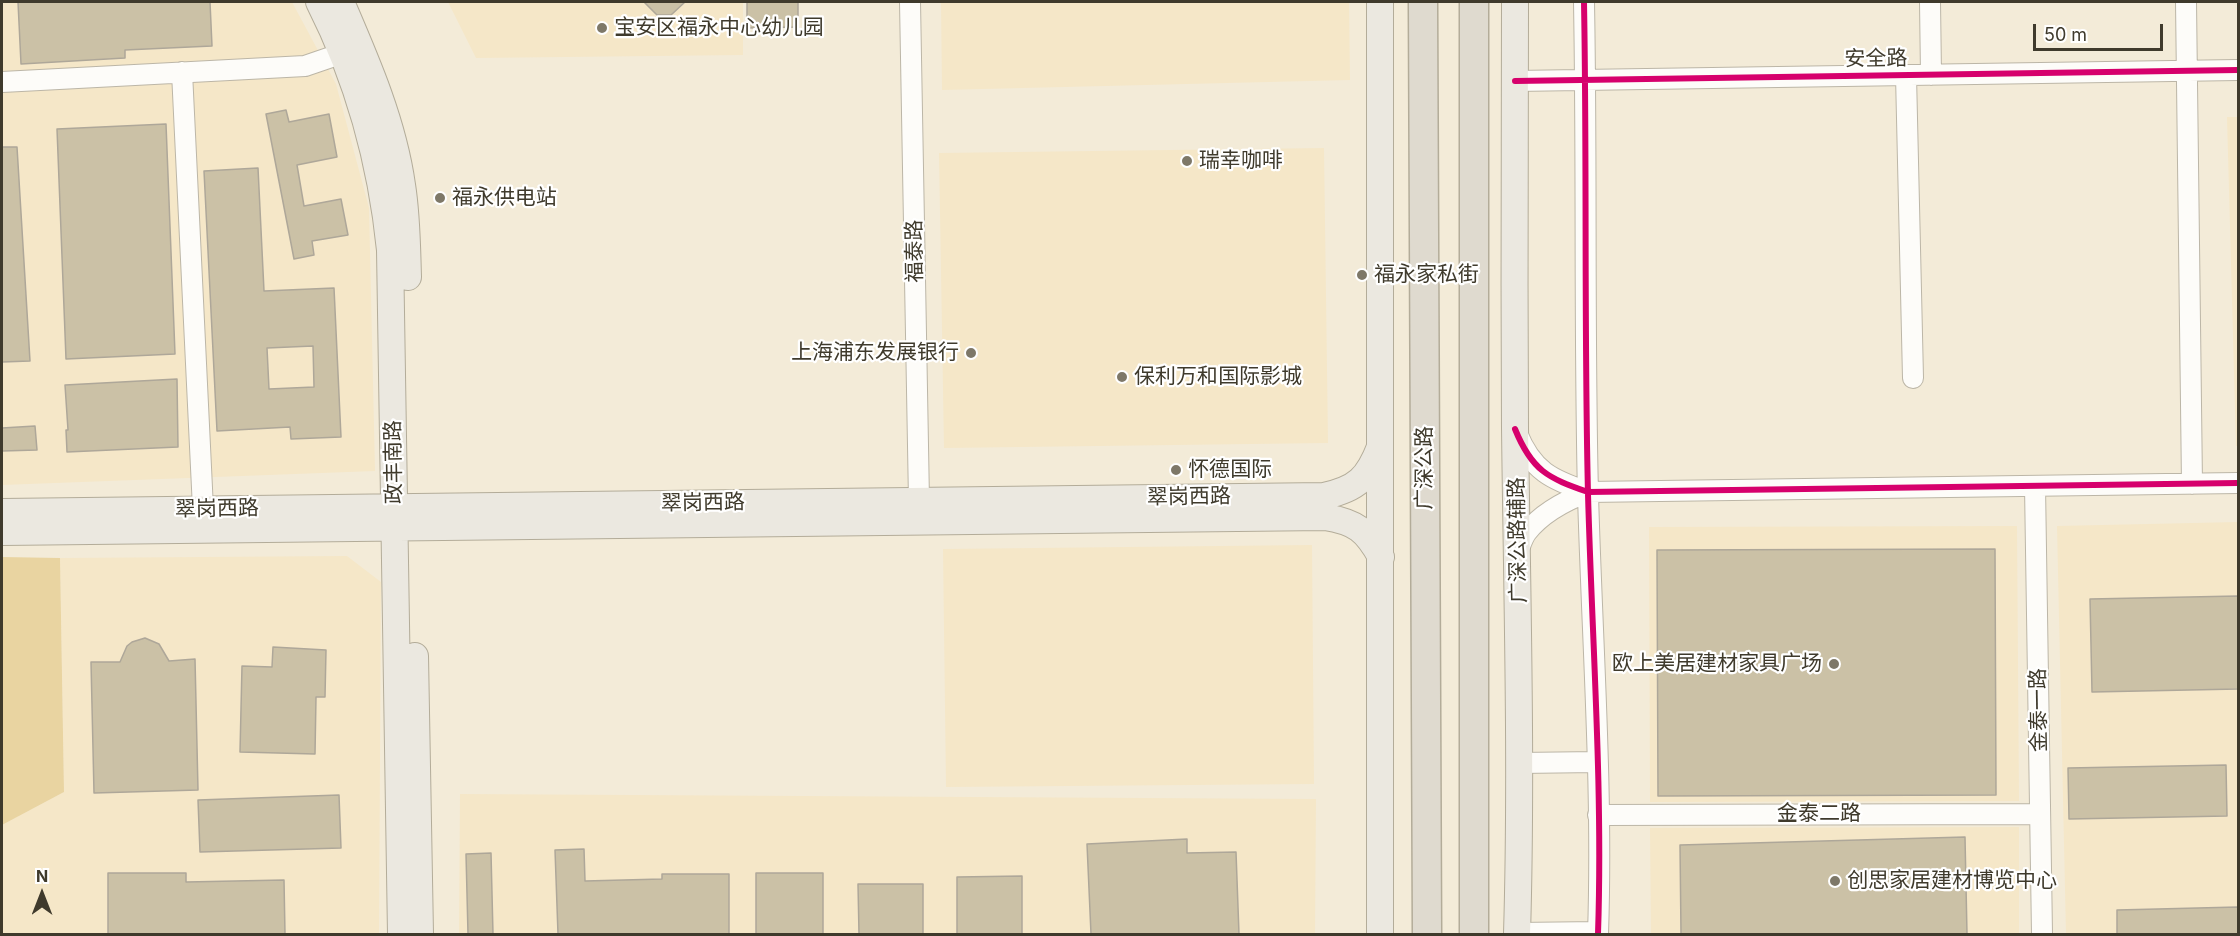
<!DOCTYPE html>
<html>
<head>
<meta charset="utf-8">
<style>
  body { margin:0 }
  #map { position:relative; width:2240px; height:936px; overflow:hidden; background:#f3ebd8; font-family:Inter,sans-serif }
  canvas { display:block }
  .frame { position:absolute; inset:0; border:3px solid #3f3a2c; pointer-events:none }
  .north { position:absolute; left:12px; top:864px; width:60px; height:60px; -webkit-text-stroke:4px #fff; paint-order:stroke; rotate:0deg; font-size:16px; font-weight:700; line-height:24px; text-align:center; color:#3f3a2c }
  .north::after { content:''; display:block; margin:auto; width:21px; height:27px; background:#3f3a2c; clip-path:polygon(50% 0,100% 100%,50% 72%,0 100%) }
  .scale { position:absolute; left:2033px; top:24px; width:130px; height:27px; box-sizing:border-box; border:3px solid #3f3a2c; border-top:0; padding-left:8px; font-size:18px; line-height:21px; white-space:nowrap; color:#3f3a2c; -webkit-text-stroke:4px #fff; paint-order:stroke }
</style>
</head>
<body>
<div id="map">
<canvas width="2240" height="936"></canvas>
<div class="frame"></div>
<div class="north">N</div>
<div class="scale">50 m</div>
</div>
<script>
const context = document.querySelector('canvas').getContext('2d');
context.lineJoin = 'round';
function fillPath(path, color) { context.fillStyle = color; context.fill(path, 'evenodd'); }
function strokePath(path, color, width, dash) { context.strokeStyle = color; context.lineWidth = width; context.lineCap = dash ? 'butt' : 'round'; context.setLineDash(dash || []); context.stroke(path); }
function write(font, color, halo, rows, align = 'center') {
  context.font = font + ' Inter,"Noto Sans SC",sans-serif'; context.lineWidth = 4.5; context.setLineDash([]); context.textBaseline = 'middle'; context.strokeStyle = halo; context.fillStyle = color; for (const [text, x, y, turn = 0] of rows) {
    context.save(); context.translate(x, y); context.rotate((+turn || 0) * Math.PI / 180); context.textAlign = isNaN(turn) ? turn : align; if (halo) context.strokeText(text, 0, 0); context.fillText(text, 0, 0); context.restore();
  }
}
fillPath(new Path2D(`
  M2,2H292L336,84L369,208L375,471L2,485Z
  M448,2H743V55L476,58Z
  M941,2H1349L1350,80L942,90Z
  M2227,117H2238V446H2236Z
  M1324,148L1328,443L944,448L939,153Z
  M2238,522V934H2066L2057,526Z
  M2017,526L2019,801L1650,802L1649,527Z
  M1312,545L1314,784L946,787L943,549Z
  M347,556L381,582L379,934H2V825L64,792L60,558Z
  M460,794L1316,799L1315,934H459Z
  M2019,827V934H1651L1650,828Z`), '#f5e7c8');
fillPath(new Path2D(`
  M2,557L60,558L64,792L2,825Z`), '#e9d4a1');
const building = new Path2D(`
  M18,2H210L212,46L125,50V58L21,64Z
  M644,2H685L671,15H657Z
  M747,2H798V27L747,28Z
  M286,110L289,122L329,114L337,157L297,165L304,206L341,199L348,235L312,241L314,255L294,259L266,114Z
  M166,124L175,354L66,359L57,129Z
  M2,147H17L30,361L2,362Z
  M258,168L264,291L334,288L341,437L291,439L290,427L217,431L204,171ZM313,346L314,387L269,389L267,348Z
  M177,379L178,447L67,452L66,430H68L65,385Z
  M35,426L37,450L2,451V428Z
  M1995,549L1996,795L1658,796L1657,550Z
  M2238,596V689L2092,692L2090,599Z
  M145,638L159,644L169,661L195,659L198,790L94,793L91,662H120L127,646L132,642Z
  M273,647L326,650L325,697H316L315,754L240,752L242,666L272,667Z
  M2226,765L2227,816L2069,819L2068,768Z
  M339,795L341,848L200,852L198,800Z
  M1965,837L1967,934H1681L1680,845Z
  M1187,839V853L1236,852L1239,934H1091L1087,844Z
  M584,849L585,881L662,879V874H729V934H558L555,850Z
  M491,853L493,934H468L466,854Z
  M108,873H186V882L284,880L285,934H108Z
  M756,873H823V934H756Z
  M1022,876V934H957V877Z
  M858,884H923V934H859Z
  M2238,907V934H2117V910Z`);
fillPath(building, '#cbc1a6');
strokePath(building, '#aea799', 1.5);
const minor = new Path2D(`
  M910,2L919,501
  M1584,2C1587,166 1584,330 1588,494C1592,640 1603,788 1598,934
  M1930,2L1931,75
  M2186,2L2192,484
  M182,72L203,509
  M1906,75L1913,378
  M1515,81L2238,70
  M2,82L305,66L343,53
  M1517,433C1532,471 1552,480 1588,492L2238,483
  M2035,486L2042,934
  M1519,549C1521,544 1523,537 1527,532C1542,513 1567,500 1588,492
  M1519,763L1597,762
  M1598,815L2040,814
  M1517,933L1598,932`);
const major = new Path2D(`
  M319,2C359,81 381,161 390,250L401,934
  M341,2C366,60 393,121 402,185C407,216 407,246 408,277
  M1380,2V934
  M1515,2C1515,144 1514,286 1515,428C1517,597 1522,766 1517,934
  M2,512L1324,496C1357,489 1368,478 1380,447
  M2,532L1325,517C1356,522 1366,530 1381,557
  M415,656L420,934`);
const highway = new Path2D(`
  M1423,2L1427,934
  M1474,2V934`);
strokePath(minor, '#bcb6a7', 22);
strokePath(major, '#b3ac99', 28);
strokePath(highway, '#b3ac99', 31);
strokePath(minor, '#fdfcf9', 20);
strokePath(major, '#ebe8e0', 26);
strokePath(highway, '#dfdacf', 28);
strokePath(new Path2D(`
  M1584,2C1587,166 1584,330 1588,494C1592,640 1603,788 1598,934
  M1515,81L2238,70
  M1515,429C1532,471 1548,478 1588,492L2238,483`), '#d6006c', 6);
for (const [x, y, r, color] of [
  [602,28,6,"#7e7868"],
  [1187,161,6,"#7e7868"],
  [440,198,6,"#7e7868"],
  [1362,275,6,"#7e7868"],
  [971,353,6,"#7e7868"],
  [1122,377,6,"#7e7868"],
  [1176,470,6,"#7e7868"],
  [1834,664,6,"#7e7868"],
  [1835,881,6,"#7e7868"]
]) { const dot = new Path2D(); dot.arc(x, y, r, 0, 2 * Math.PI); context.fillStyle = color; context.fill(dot); strokePath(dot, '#fff', 2); }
write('21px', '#3f3a2c', '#fff', [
  ["宝安区福永中心幼儿园",614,28],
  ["瑞幸咖啡",1199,161],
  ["福永供电站",452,198],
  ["福永家私街",1374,275],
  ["上海浦东发展银行",959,353,"right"],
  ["保利万和国际影城",1134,377],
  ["怀德国际",1188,470],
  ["欧上美居建材家具广场",1822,664,"right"],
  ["创思家居建材博览中心",1847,881]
], 'left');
write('21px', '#3f3a2c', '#fff', [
  ["安全路",1876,59,-1],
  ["福泰路",915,251,-91],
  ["政丰南路",394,462,-91],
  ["广深公路",1425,468,-90],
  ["翠岗西路",1189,497,-1],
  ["翠岗西路",703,503,-1],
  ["翠岗西路",217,509,-1],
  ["广深公路辅路",1518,540,-91],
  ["金泰一路",2039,710,-91],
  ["金泰二路",1819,814]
]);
</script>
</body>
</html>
